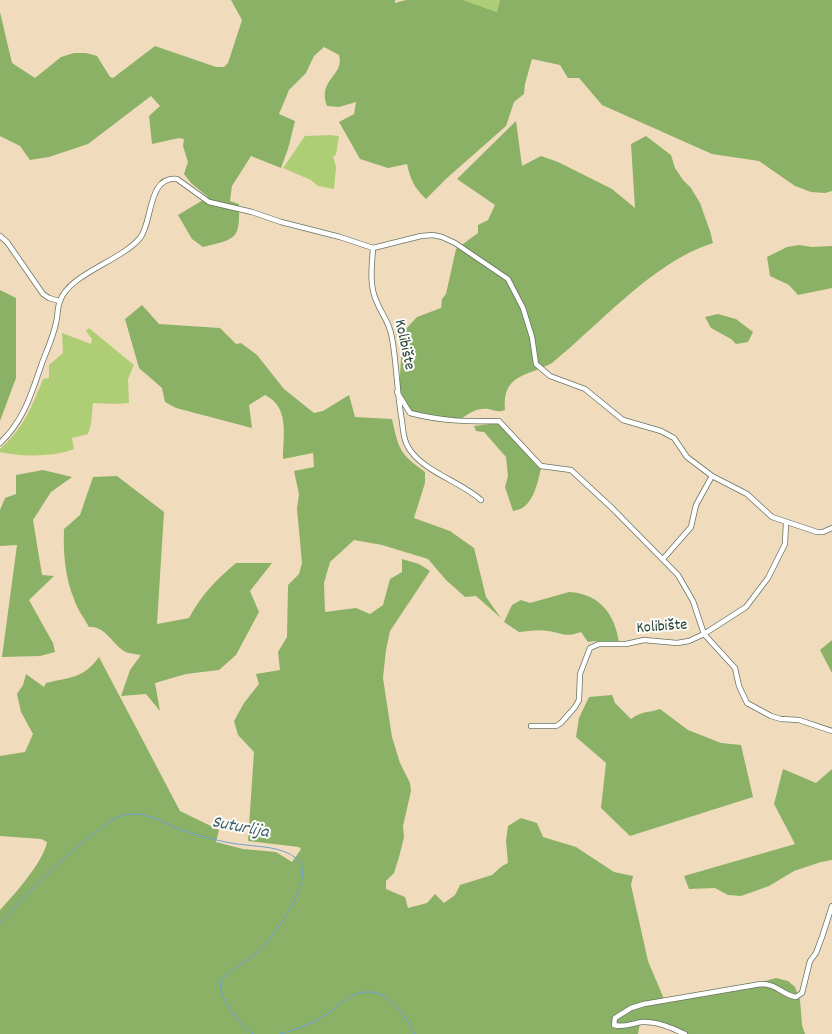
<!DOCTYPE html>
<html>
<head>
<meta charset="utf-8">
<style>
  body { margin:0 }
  canvas { display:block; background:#f0dcbc }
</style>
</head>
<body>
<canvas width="832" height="1034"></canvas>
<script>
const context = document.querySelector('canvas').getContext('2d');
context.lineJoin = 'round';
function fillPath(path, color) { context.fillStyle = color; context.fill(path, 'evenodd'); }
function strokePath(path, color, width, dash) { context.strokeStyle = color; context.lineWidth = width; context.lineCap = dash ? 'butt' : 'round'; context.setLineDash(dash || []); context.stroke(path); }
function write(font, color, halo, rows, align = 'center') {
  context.font = font + ' Dekko,sans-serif'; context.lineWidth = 4; context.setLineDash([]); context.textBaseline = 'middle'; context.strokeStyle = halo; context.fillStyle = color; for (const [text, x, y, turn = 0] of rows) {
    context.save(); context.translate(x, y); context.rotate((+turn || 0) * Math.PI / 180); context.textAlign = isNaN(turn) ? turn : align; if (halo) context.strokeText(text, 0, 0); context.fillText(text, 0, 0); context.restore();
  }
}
fillPath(new Path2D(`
  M463,0H500L497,12Z
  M330,135L339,136L336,155L333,156L336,167L334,189L318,186L311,180L283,168L305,136Z
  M89,328L134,365L128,379L129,403L114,404L93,403L91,424L88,434L72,438L74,449C55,457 20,457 0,452V449C24,427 31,409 43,379L49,378V365L63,353L62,333L91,344L92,339L86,331Z`), '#aece75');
fillPath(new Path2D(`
  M231,0H395V3L406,0H463L497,12L500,0H832V191L825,193L811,192L795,186L759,161L712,154L602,105L579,78H568L560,65L532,59L525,84L524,94L514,102L506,126L447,178L426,199C414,187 411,181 407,164L388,168L360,159L339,122L354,114L356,102L339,107L327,106C317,79 345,76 339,55L324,47L314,56L306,73L289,90L279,114L295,121L288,149L281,168L251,156L232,186L230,201L239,204C240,239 237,239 203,247L192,239L178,215L208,197L191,183L184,174L188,162L183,146L184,139L179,138L152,144L149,116L160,106L151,96L88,144L49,157L30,160L20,146L0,136V12L12,63L35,78L61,57L74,53H86L97,56L110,77L113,78L155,46L216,67H224L228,63L242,20Z
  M516,121L522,166L541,156L558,162L612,189L635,208L631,144L646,136L671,155L675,168L683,180L691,188L700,203L710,231L713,243C654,261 599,325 552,363C526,377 502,374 505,410C498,413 495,410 488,409C477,408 469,413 460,420L410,415L399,391L402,343L400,330L406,329L417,317L441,308L442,299L446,294L456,249L478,233V225L488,220L495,205L457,179Z
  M799,245L812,247L832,246V288L798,295L789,285L770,276L767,257L787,247Z
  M0,290L16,298V378L0,421Z
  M142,305L159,324L220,328L236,344L241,343L257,355L284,389L314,413L323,411L349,395L355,417L392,419C399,450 399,453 425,472V483L414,518L450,531L474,548L486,597L501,618L476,596L465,597L446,580L428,559L382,545L354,540L330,562L324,583L325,612L356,608L370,614L383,605L390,579L402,572V559L419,564L430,571L390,631L386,650L383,678L392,737L400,763L410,783L411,791L403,826L404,837L399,857L394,873L386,881V889L405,897L408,908L427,903L435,894L444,903L455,895L460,885L492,875L502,866L508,863L506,841L508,826L521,818L537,823L543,837L576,847L614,872L633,876L631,885L648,961L664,999L755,984L776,978L788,981L795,987L800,1000L802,1025L805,1034H687L664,1023H640L638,1034H0V910C14,895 44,861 47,842L41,839L0,836V756L25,752L33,734L21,712L17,694L23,685L26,674L44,687L46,683C70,677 83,679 99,657L180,811L219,830L216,842L243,849L276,852L292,862L301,849L299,847L248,841L254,752L238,735L234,721L244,703L259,684L256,674L280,670L278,652L287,637L288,585L299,574L302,563L297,509L299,494L294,471L314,467L313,453L283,459C283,436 290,407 265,395L249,405L252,428L176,408L165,402L162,388L139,368L125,319Z
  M718,314L736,319L753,332L748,342L736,344L731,339L711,328L705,317Z
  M499,423L541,469C537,484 533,509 513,511L505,487L508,476L506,457L484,432L476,431L474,426Z
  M43,470L72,477L51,492L33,520L42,575L54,576L29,600L53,643L55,652L40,656L2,657L17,545L0,546V510L5,498L16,494V475Z
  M117,476L164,512L157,624L189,618C202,594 216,580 236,563H272L250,591L259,612L236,655L219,670L186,674L155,683L160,711L146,694L121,696L130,670L141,655C137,654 132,654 129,653C114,649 107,625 89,627C84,618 77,609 74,599C65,578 63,551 64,529L80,515L93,477Z
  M569,592C600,594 615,614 619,643C608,643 597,640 588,642L581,632C564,638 564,633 548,631C538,629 529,631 519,632L504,622L512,605L521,600L530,603Z
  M832,640V673L820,650Z
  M612,695L615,703L631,719C641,711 648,713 660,709L688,730L721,743L741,745L753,797L630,836L601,808L606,763L576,737L579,718L589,697Z
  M783,769L816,783L832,769V860L821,862L794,871L769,886L741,896L728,895L715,888L689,889L684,876L795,844L774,804Z`), '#8ab166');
strokePath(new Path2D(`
  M0,923C30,891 61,858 96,832C103,827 110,820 118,817C141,808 159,821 179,829C189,833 199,835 209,838C220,841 233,844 246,845C263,847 281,847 296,858C319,874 275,935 261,949C249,960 234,968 221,979C217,998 238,1022 253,1034
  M280,1034C294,1030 309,1025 322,1017C333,1011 342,1000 354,995C384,982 403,1012 415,1034`), '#6f9fd9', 1);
const minor = new Path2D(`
  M0,236L7,242L43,294L49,298L59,301
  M373,248C372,265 369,284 376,300C382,316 389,320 392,338C397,366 397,394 402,421C403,431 404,442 410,450C425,472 461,482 481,500
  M397,392L410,413C441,421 468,422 499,421L541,466L571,470L612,508L678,575L693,601L704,634L735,668L739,686L747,703L771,716L781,719L799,720L832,731
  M0,443C24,421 32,392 42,363C47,350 53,337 56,323C58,316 57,308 60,301C69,274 121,261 140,238C153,222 147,176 177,179L209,202L252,212L281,222L340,237L373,248L421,236L433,235L442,237L455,243L508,279L523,308L532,337L536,364L550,376L585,389L623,420L661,431L674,438L687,457L712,476L747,494L772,517L817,532H823L832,528
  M663,559L691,527L696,505L712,476
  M531,726H556L561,723L575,707L579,700L580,674L590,648L599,644H626L644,640L677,643L689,641L704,634L746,607L768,578L785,544L786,522
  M685,1034C672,1028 657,1021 642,1022C633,1023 624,1028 614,1025L615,1018L631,1008L644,1004L761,984C778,984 782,995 796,997L802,993L810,961L816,953L822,937L832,906`);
strokePath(minor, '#687564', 6);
strokePath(minor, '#fff', 4.5);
write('16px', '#1f3d34', '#fdfcf7', [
  ["Kolibište",403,345,78],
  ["Kolibište",662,628,-4]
]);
write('italic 18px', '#3b5f6e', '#fdfcf7', [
  ["Suturlija",240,829,11]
]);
</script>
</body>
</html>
